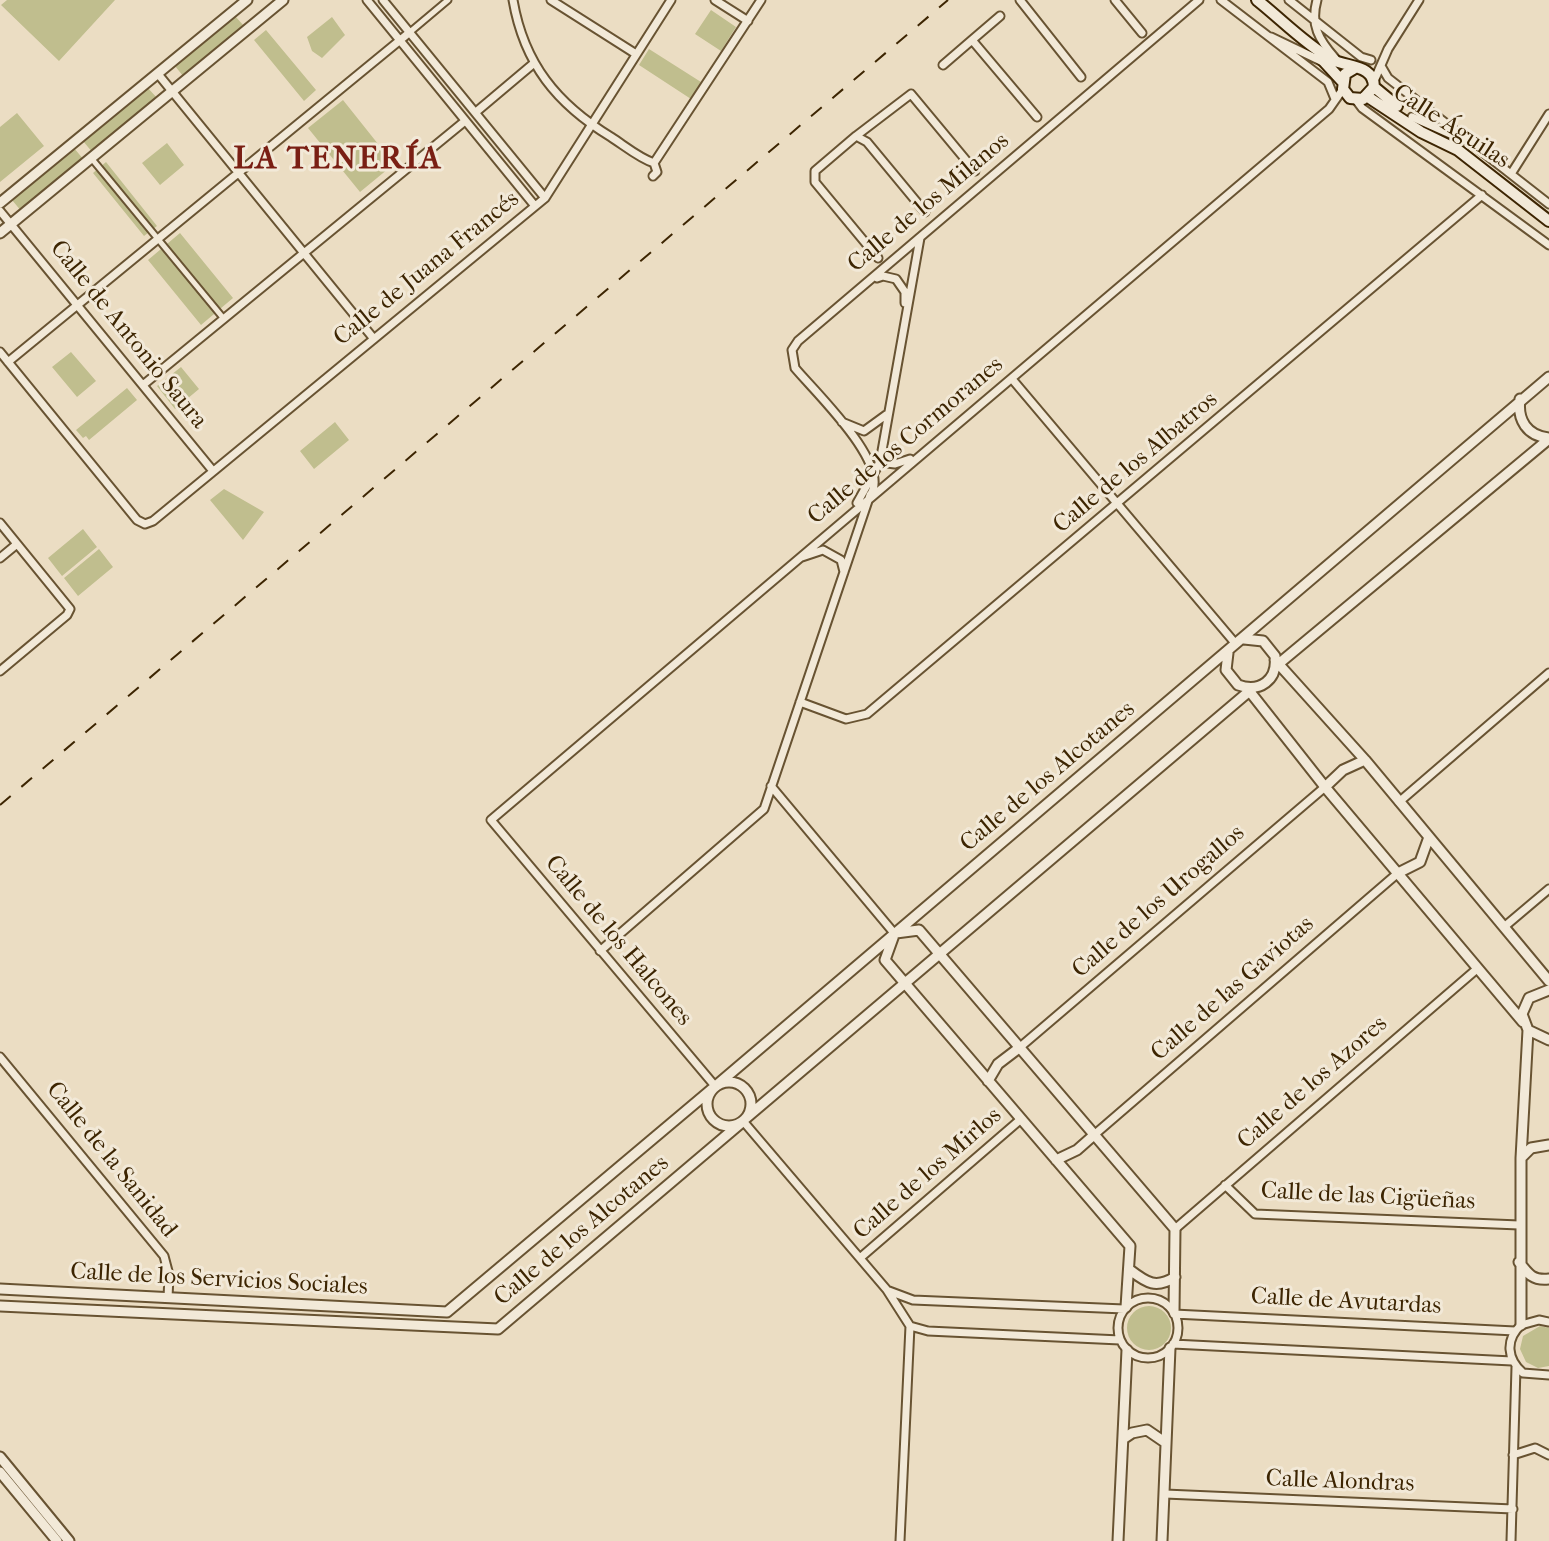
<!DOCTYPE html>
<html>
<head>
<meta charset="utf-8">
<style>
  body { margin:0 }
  canvas { display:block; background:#ebddc3 }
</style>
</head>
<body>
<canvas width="1549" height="1541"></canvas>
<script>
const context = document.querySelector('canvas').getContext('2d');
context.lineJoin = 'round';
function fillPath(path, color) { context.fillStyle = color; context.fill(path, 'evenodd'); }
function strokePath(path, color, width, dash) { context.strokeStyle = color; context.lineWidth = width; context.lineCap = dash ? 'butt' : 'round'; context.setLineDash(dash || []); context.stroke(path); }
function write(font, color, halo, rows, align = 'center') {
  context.font = font + ' "IM FELL French Canon",serif'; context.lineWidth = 6; context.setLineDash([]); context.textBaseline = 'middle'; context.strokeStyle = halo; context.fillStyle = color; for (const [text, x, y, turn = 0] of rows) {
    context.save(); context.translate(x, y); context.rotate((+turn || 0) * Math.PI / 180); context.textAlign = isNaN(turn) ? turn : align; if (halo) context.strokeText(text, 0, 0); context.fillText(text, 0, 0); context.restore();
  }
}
fillPath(new Path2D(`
  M7,0H115L59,61L1,5Z
  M711,10L736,27L721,51L695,34Z
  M235,16L244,26L183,76L175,66Z
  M332,17L345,35L322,58L312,51L307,37Z
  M266,30L316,90L304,101L254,40Z
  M649,49L701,82L691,99L639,65Z
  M147,87L158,99L93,153L83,141Z
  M343,100L394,164L360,192L308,128Z
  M17,113L44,146L0,182V127Z
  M167,143L184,165L160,185L142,163Z
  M74,148L84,160L22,212L12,200Z
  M106,162L157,226L144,236L93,173Z
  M180,233L233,298L201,325L148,260Z
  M71,352L96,381L77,397L52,367Z
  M181,367L199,389L175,409L157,386Z
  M127,388L137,400L89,440L86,436L83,438L76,430Z
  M335,422L349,440L314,469L300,451Z
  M224,489L264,512L243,540L210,500Z
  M83,529L97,547L62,576L48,558Z
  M99,549L113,567L78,596L64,578Z
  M1127 1328a22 22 0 1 1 44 0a22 22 0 1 1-44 0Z
  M1540,1326L1549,1328V1366L1538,1368L1526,1362L1520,1349L1523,1336Z`), '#c0be8e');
const pedestrian = new Path2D(`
  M410,32L448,0
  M92,159L224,319`);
const minor = new Path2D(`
  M367,0L535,206
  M383,0L545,198
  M513,0C524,64 557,104 611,137C625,146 639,158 654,163L761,0
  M551,0L636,54
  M715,0L748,21
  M1020,0L1081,77
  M1115,0L1142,33
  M1221,0L1328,82L1335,99
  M1289,0L1361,57L1371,60
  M1317,0C1310,25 1319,40 1335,58
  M1000,16L972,40L1037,117
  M1271,37L1321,61
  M943,65L972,40
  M1381,66L1388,78L1549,204
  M158,74L374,339
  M1374,81L1388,49L1419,0
  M1356,100L1362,108L1549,245
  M476,112L533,64
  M1412,117L1464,140
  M856,136L911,94L975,171
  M1511,174L1549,114
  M653,176L657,172L654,163
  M0,211L213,471
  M878,258L815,182V171L856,136L867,142L925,212
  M877,278L883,276L896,279L905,292V303
  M0,352L137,520L145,524L153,521L545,198L671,0
  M8,362L410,32
  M1012,379L1235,643
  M143,385L465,121
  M842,422L864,431L886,415
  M879,462L895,464L910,459
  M857,503L880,462L920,238
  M0,523L70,609L67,615L0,671
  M802,557L823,550L841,560L844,572
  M0,558L17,544
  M800,702L846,719L867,714L1482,195
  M771,786L894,933
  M1399,802L1549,673
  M1504,927L1549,889
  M600,951L764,809L870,495C893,466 815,392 795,368L792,350L798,341L1199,0
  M1019,1048L1325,787
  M0,1057L164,1256L169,1275L168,1298
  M715,1086L491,820L1329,109L1343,89
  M743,1121L887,1290L910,1326L928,1331L1120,1340
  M1094,1135L1398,873
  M1225,1185L1255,1214L1519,1225
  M1175,1229L1478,968
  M860,1258L1021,1119
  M889,1291L913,1300L1124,1309
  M1118 1328a30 30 0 1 1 60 0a30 30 0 1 1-60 0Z
  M1174,1314L1515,1331
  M1549,1322L1539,1320L1521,1325C1505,1340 1507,1359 1523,1373L1549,1375
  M1173,1344L1512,1361
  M1513,1455L1535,1448L1549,1455
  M1165,1494L1513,1509
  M900,1541L910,1326
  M1511,1541L1516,1367`);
const tertiary = new Path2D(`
  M0,203L247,0
  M0,233L283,0
  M1520,399C1517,420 1527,436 1549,438
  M1228,653L1226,670L1238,685C1260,693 1278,680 1275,656L1263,641L1244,639
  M1275,660L1365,760L1549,981
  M1276,666L1549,439
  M1247,688L1325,787L1523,1022
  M1325,787L1343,770L1365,760
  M1398,873L1420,862L1429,837
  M896,933L919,930L1175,1229L1174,1312
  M894,935L885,960L1130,1246L1126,1307
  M1549,990L1529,998L1522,1014L1528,1030L1549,1040
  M988,1081L998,1064L1019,1048
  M707 1104a22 22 0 1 1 44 0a22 22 0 1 1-44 0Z
  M718,1084L1549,377
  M746,1118L1253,688
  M1521,1158L1531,1148L1549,1145
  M1056,1160L1077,1150L1094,1135
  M1519,1262C1528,1274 1533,1281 1549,1279
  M1130,1270C1147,1283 1156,1289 1175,1277
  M0,1289L447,1312L712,1089
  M0,1306L498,1329L741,1123
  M1521,1325V1158L1528,1030
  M1123,1439L1132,1433L1147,1430L1166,1443
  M0,1457L69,1541
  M0,1472L57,1541
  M1118,1541L1127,1350
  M1162,1541L1170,1348`);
const secondary = new Path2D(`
  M1257,0C1281,19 1304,43 1331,59C1347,68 1374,64 1374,87L1363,99L1350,98L1343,89L1345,74L1355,68
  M1319,56L1342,81
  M1374,87L1397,106
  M1368,97L1421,132L1458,150L1549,221`);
strokePath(pedestrian, '#685332', 9);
strokePath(minor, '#685332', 11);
strokePath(tertiary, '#685332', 13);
strokePath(secondary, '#3d2502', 14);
strokePath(pedestrian, '#f2e9d8', 5);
strokePath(minor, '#f2e9d8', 7);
strokePath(tertiary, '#f2e9d8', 9);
strokePath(secondary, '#f2e9d8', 10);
strokePath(new Path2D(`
  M0,805L948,0`), '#3d2502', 2, [14, 14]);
write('24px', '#3d2502', '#f2e9d8', [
  ["Calle Águilas",1451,127,33],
  ["Calle de los Milanos",929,203,-40],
  ["Calle de Juana Francés",427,269,-39],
  ["Calle de Antonio Saura",128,335,51],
  ["Calle de los Cormoranes",906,441,-40],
  ["Calle de los Albatros",1136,463,-40],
  ["Calle de los Alcotanes",1048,777,-40],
  ["Calle de los Urogallos",1159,902,-41],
  ["Calle de los Halcones",618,941,50],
  ["Calle de las Gaviotas",1233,989,-41],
  ["Calle de los Azores",1313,1083,-41],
  ["Calle de la Sanidad",111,1160,51],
  ["Calle de los Mirlos",928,1174,-41],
  ["Calle de las Cigüeñas",1368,1197,3],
  ["Calle de los Alcotanes",582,1231,-40],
  ["Calle de los Servicios Sociales",219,1280,3],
  ["Calle de Avutardas",1346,1302,3],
  ["Calle Alondras",1340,1482,2]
]);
context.letterSpacing = '2px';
write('bold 32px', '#7a1f14', '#f2e9d8', [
  ["LA TENERÍA",338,160]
]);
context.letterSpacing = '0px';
</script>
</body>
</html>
